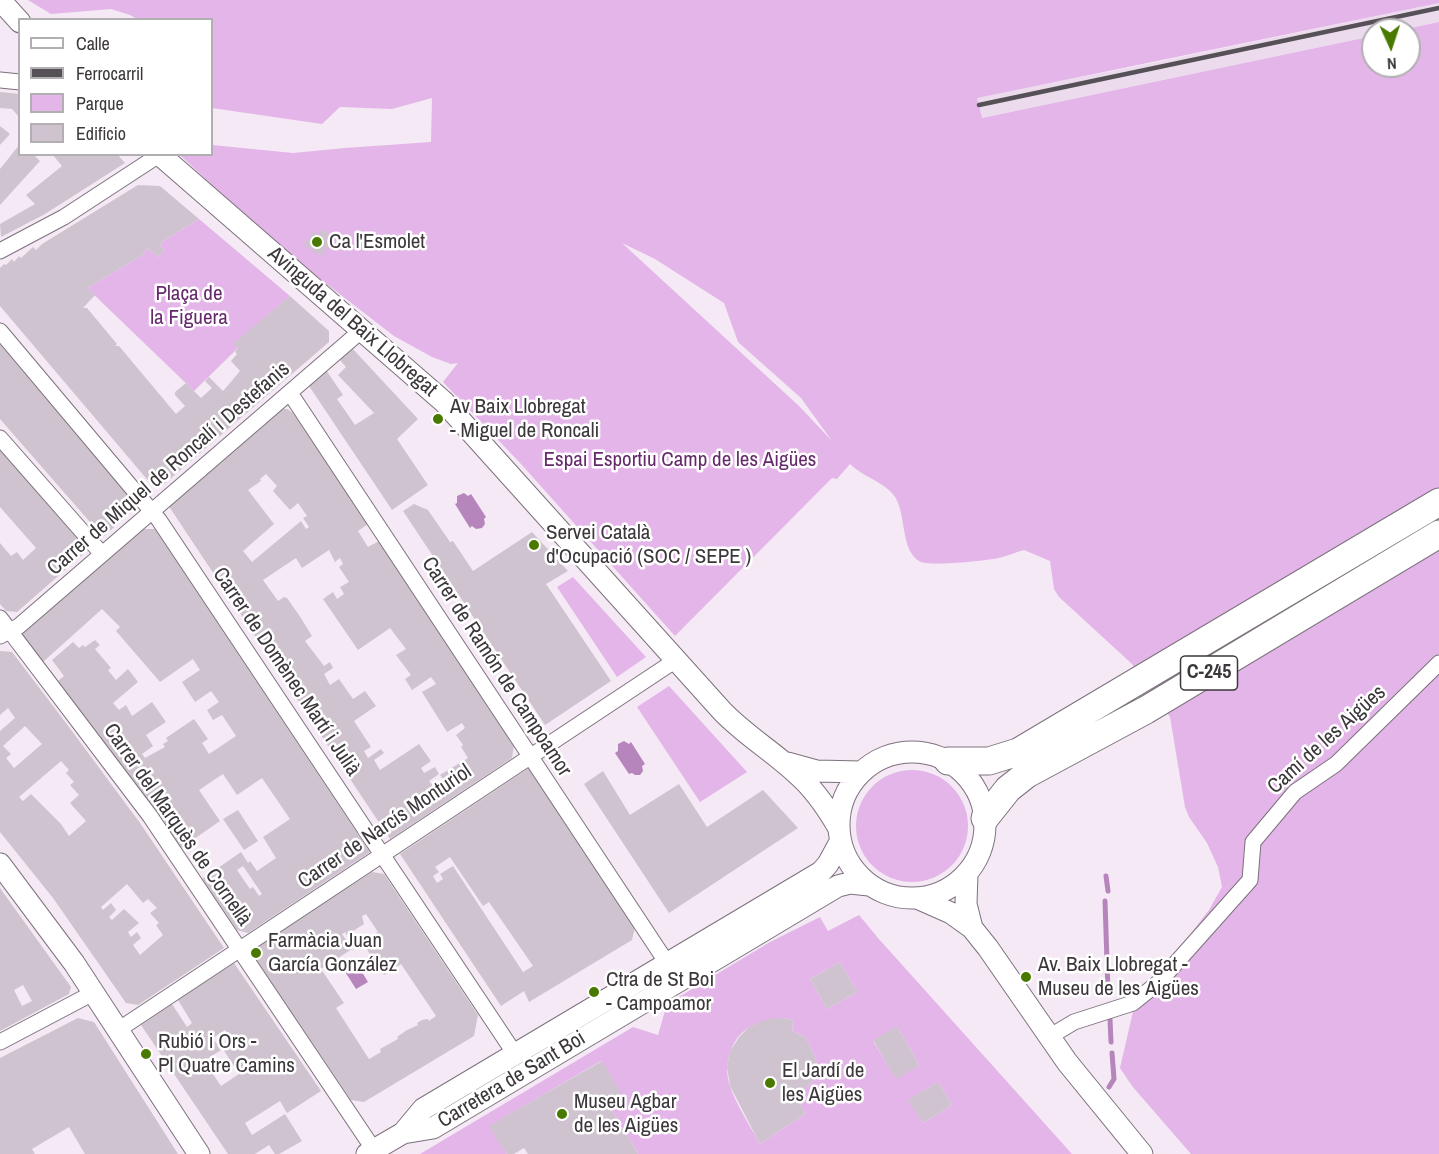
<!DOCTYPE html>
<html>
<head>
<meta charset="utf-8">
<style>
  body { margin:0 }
  #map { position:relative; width:1439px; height:1154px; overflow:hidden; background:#f4e9f5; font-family:"Archivo Narrow",sans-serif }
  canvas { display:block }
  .legend { position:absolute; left:18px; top:18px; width:195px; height:138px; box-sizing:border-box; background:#fff; border:2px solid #b1afb1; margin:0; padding:8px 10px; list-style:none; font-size:18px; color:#3b373b }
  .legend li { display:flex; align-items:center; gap:12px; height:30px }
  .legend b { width:30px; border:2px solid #b1afb1 }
  .north { position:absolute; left:1361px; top:18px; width:60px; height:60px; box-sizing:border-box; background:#fff; border:2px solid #b1afb1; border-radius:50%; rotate:177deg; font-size:16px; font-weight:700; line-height:24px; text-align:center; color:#3b373b }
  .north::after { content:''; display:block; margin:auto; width:21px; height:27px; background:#4a7900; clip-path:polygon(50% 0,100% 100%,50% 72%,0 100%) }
</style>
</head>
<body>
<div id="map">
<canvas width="1439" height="1154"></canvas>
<ul class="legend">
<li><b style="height:8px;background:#fff"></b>Calle</li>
<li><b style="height:8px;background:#565156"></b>Ferrocarril</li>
<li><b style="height:16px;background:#e4b5e8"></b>Parque</li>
<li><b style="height:16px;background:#cec3cf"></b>Edificio</li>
</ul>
<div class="north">N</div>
</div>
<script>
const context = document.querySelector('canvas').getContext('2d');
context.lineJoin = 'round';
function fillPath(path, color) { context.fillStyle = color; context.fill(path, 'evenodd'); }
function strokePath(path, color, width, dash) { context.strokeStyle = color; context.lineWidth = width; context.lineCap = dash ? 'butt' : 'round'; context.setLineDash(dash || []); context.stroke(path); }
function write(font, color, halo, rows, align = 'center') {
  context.font = font + ' "Archivo Narrow",sans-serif'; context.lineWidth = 5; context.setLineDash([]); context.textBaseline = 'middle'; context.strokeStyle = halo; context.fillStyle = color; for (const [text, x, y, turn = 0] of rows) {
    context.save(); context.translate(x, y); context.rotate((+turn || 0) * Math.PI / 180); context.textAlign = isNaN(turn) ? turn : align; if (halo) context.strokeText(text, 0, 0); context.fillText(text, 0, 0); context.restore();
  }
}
fillPath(new Path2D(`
  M1439,3V22L1401,30H1373V36L981,118L977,97L1153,63Z`), '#ebdbed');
fillPath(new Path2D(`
  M28,0H1439V3L977,98L982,118L1373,36V66H1409V30H1401L1439,22V1154H1191L1132,1086L1120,1068L1134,1007L1209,910L1222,887L1218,867L1207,843L1189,817L1185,807L1170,717L1132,664L1059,597L1054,589L1050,561L1024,550C1013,553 1003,558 993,559C979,561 929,567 919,561C915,559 912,554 910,551C902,534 904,511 895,497C885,482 863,477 850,464L837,479L832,478L675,636L521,464L443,382L458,363L451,364L432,357L394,336L271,241L180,155L212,154V145L293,153L345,148L431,142L432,98L392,109L340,107L322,124L212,108V20L137,19L130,15L111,9L51,14ZM622,243L655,259L724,303L738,342L801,398L832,441L799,406Z
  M199,219L290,296L234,344L238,348L194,391L87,288L141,256L148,248L158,257L164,250L160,245L163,241Z
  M573,577L646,657L617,677L557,587Z
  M669,686L747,772L700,802L637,707Z
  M856 826a56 56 0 1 1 112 0a56 56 0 1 1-112 0Z
  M859,915L878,938L1072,1154H638L607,1102L620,1093L601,1061L490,1126L507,1154H420L633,1027L658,1035L667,1004L770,942L820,917L828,931ZM840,962L857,992L827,1009L810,979ZM784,1018L793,1020L792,1031L805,1037L814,1054L817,1065L814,1080L797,1096L805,1114L760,1144C751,1127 735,1103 730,1086C723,1066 730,1040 748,1028C757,1022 773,1021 784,1018ZM897,1026L919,1065L896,1078L873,1041ZM938,1082L952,1105L923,1123L909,1100Z`), '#e4b5e8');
fillPath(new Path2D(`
  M464,493L468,496L471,494L486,517L484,519L485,524L482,528L476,529L472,526L470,528L455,504L457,503V496Z
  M624,741L629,744L631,742L645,764L642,766L643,771L640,775H635L632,773L629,774L615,753L618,751V744Z
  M356,962L368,982L356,989L344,970Z`), '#b685bb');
strokePath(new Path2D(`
  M1106,876L1108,891
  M1105,901L1108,992
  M1110,1019L1111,1042
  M1109,1087L1114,1079L1112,1053`), '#b685bb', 5);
fillPath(new Path2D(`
  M0,92L20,94V118L12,109L0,108Z
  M0,126L10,134L0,145Z
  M20,144V154H33L40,161L0,205V169Z
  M52,154H117L125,163L45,214L1,237L0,224L35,204L26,195L62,166Z
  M138,185L160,186L199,219L163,241L160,245L164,250L158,257L148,248L141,256L87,288L95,295L83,308H87L117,344L115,346H119L176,414L185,406L175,395V392L186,383L201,398L212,388L205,381L209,377L223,391L230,383L240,371L231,361L237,354L235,352L238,348L233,344L290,296L329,331V342L163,485L151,484L0,306V268L4,264L6,265L12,259L14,262L19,256L21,258L33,247L36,250L42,244Z
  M322,229L329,234L326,240L330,243L321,256L304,245L313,232L318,235Z
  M0,344L138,506L103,537L0,419Z
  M352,348L418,419L397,439L428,485L392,510L309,386L326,370L343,395L337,399L355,425L374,413L338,375L346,367L339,359Z
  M282,409H287L293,413L368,524L358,531L368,547L379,541L514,745L512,758L390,839L170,508V504ZM266,474L277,486L273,491L290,510L298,503L307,516L303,518L309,527L306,529L301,521L252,562L243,551L274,524L248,490L261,481L260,479ZM329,550L335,562L340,558L343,564L339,567L349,582L340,587L344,594L337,599L333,592L323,599L358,650L390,628L406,649L396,655L411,675L405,679L412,690L431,677L436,684L422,692L447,732L462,723L465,728L456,735L463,745L461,747L468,758L440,775L443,779L433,786L429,781L439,774L435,767L424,773L421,768L431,761L419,744L380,770L374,760L384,753L381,749L368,758L364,751L371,747L354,721L376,706L365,691L353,699L339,679L330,685L324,674L333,668L330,662L324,666L305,641L312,636L299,615L287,598L284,597L278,601L263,580L296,558L302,568Z
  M0,449L88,550L17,612L6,611L0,604V543L11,556L17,552L23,560L36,548L0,507Z
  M414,504L428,510L450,542L453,541L473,571L532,532L568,571L546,584L611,681L545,725L403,511Z
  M142,529H155L370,852L248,933L237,930L202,879L241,852L248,863L250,861L257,871L276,858L263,837L290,819L262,778L237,795L223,774L199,790L220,821L181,848L153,807L58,681L64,676L52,660L73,642L79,648L83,645L85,647L95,640L100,645L95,649L111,668L108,670L116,680L128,669L138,682L113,703L119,710L126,705L132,716L152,702L166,722L146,735L153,746L142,754L145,758L165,747L163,744L168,741L166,738L194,719L208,739L202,743L209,754L236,736L222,715L213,720L207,710L219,702L211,691L195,702L182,682L200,670L193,659L160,682L116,631L120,627L102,609L43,662L21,634ZM243,866L262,894L259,896L253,887L250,889L237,870Z
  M0,651L12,652L66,723L140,823L224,948L138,1005L126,1003L53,898L0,832V731L15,718L8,708L0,715ZM25,726L42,744L14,768L6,758L11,754L3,746ZM61,761L69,770L66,773L74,782L70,785L79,795L70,803L86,821L69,836L61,824L31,794L23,801L19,797ZM127,884L143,903L148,899L157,908L150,913L159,923L156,925L163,935L140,955L133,945L141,938L137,932L131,937L128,932L139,923L124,909L112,920L109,917L116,910L111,903L103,910L101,907Z
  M529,768L635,927L632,940L529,1002L524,991L501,1006L400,854ZM450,857L483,906L489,902L533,966L523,972L453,866L440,874L443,879L437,883L433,876L439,872L435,867Z
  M603,771L630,815L679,784L707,827L763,790L798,828L669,913L584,784Z
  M238,810L258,841L244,850L223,819Z
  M372,872L384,874L478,1015L474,1036L364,1102L351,1100L250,951ZM366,914L378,932L362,942L384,975L401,964L436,1016L429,1021L428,1019L422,1020L417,1023L418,1025L407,1030L397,1037L398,1039L380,1049L381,1052L369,1059L336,1008L344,1003L321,969L352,949L342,934L345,932L347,935L364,924L362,916Z
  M0,888L71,987L69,994L0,1031ZM23,985L32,1001L22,1006L14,990Z
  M840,962L857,992L827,1009L810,979Z
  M234,963L321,1091L287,1113L280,1101L245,1123L252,1135L285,1114L302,1141L279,1154H275L269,1145L255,1154H228L141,1025L172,1004L187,1027L192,1023L178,1000ZM225,1030L233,1042L223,1049L239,1074L221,1086L204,1061L221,1050L213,1038Z
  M78,1018L94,1022L178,1154H85L69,1127L32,1149L35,1154H0V1058Z
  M784,1018L793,1020L792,1031L805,1037L814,1054L817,1065L814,1080L797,1096L805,1114L760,1144L730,1086L727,1067L730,1051L740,1036L749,1027L768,1019Z
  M897,1026L919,1065L896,1079L873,1040Z
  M602,1061L621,1093L607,1102L638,1154H528L524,1148L514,1154H507L489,1126Z
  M938,1082L952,1105L923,1123L908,1100Z`), '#cec3cf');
const street = new Path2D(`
  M0,80L20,82
  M0,251L64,217L159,155
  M0,331L159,520L515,1054
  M290,393L667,963
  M0,438L102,554
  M0,618L150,816L374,1150
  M0,636L19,626L362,330
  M118,1030L676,660
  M1049,1037L1074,1022L1133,1003L1159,982L1250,880L1253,842L1295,792L1336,764L1439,663
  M0,1042L93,993`);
const secondary = new Path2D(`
  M0,0L20,22
  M159,154L444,402L722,711C746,736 774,752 798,775C815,790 827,808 838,827
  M839 825a73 73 0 1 1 146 0a73 73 0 1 1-146 0Z
  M788,763L817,771L861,772
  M0,864L74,963L199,1154
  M967,874L966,904L972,928
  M917,898L951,913L972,928L988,948L1067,1062L1142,1154
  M403,1133L433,1128L838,886L850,883L869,885
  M367,1154L403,1133L423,1109L821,872L828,864L840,842`);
const highway = new Path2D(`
  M948,761H989L1018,752L1439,502
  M985,818L1008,789L1027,774L1146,710L1439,534`);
strokePath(street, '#7c727c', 17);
strokePath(secondary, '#7c727c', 23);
strokePath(highway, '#7c727c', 29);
strokePath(street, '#fff', 15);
strokePath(secondary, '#fff', 21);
strokePath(highway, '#fff', 27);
strokePath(new Path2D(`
  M979,105L1439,8`), '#565156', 4.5);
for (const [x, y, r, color] of [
  [317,242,6,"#4a7900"],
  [438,419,6,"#4a7900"],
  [534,545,6,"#4a7900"],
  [256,953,6,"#4a7900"],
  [1026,977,6,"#4a7900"],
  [594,992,6,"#4a7900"],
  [146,1054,6,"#4a7900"],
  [770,1083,6,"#4a7900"],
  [562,1114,6,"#4a7900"]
]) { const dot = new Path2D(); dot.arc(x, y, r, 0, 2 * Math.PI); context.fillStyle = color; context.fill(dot); strokePath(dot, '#fff', 2); }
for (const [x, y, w] of [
  [1209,673,57]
]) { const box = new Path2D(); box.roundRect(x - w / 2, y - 17, w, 34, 4.5); context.fillStyle = '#fff'; context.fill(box); strokePath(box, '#3b373b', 1.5); }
write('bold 20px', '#3b373b', null, [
  ["C-245",1209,673]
]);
write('21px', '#3b373b', '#fff', [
  ["Ca l'Esmolet",329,242],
  ["Av Baix Llobregat",450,407],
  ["- Miguel de Roncali",450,431],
  ["Servei Català",546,533],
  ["d'Ocupació (SOC / SEPE )",546,557],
  ["Farmàcia Juan",268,941],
  ["García González",268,965],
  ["Av. Baix Llobregat -",1038,965],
  ["Museu de les Aigües",1038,989],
  ["Ctra de St Boi",606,980],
  ["- Campoamor",606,1004],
  ["Rubió i Ors -",158,1042],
  ["Pl Quatre Camins",158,1066],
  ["El Jardí de",782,1071],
  ["les Aigües",782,1095],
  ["Museu Agbar",574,1102],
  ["de les Aigües",574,1126]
], 'left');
write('21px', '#65296c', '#fff', [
  ["Plaça de",189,294],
  ["la Figuera",189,318],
  ["Espai Esportiu Camp de les Aigües",680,460]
]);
write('21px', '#3b373b', '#fff', [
  ["Avinguda del Baix Llobregat",352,322,41],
  ["Carrer de Miquel de Roncalí i Destefanis",169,469,-41],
  ["Carrer de Ramón de Campoamor",496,667,57],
  ["Carrer de Domènec Martí i Julià",286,672,56],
  ["Camí de les Aigües",1327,740,-42],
  ["Carrer del Marquès de Cornellà",177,825,55],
  ["Carrer de Narcís Monturiol",385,827,-34],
  ["Carretera de Sant Boi",512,1080,-31]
]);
</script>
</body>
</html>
